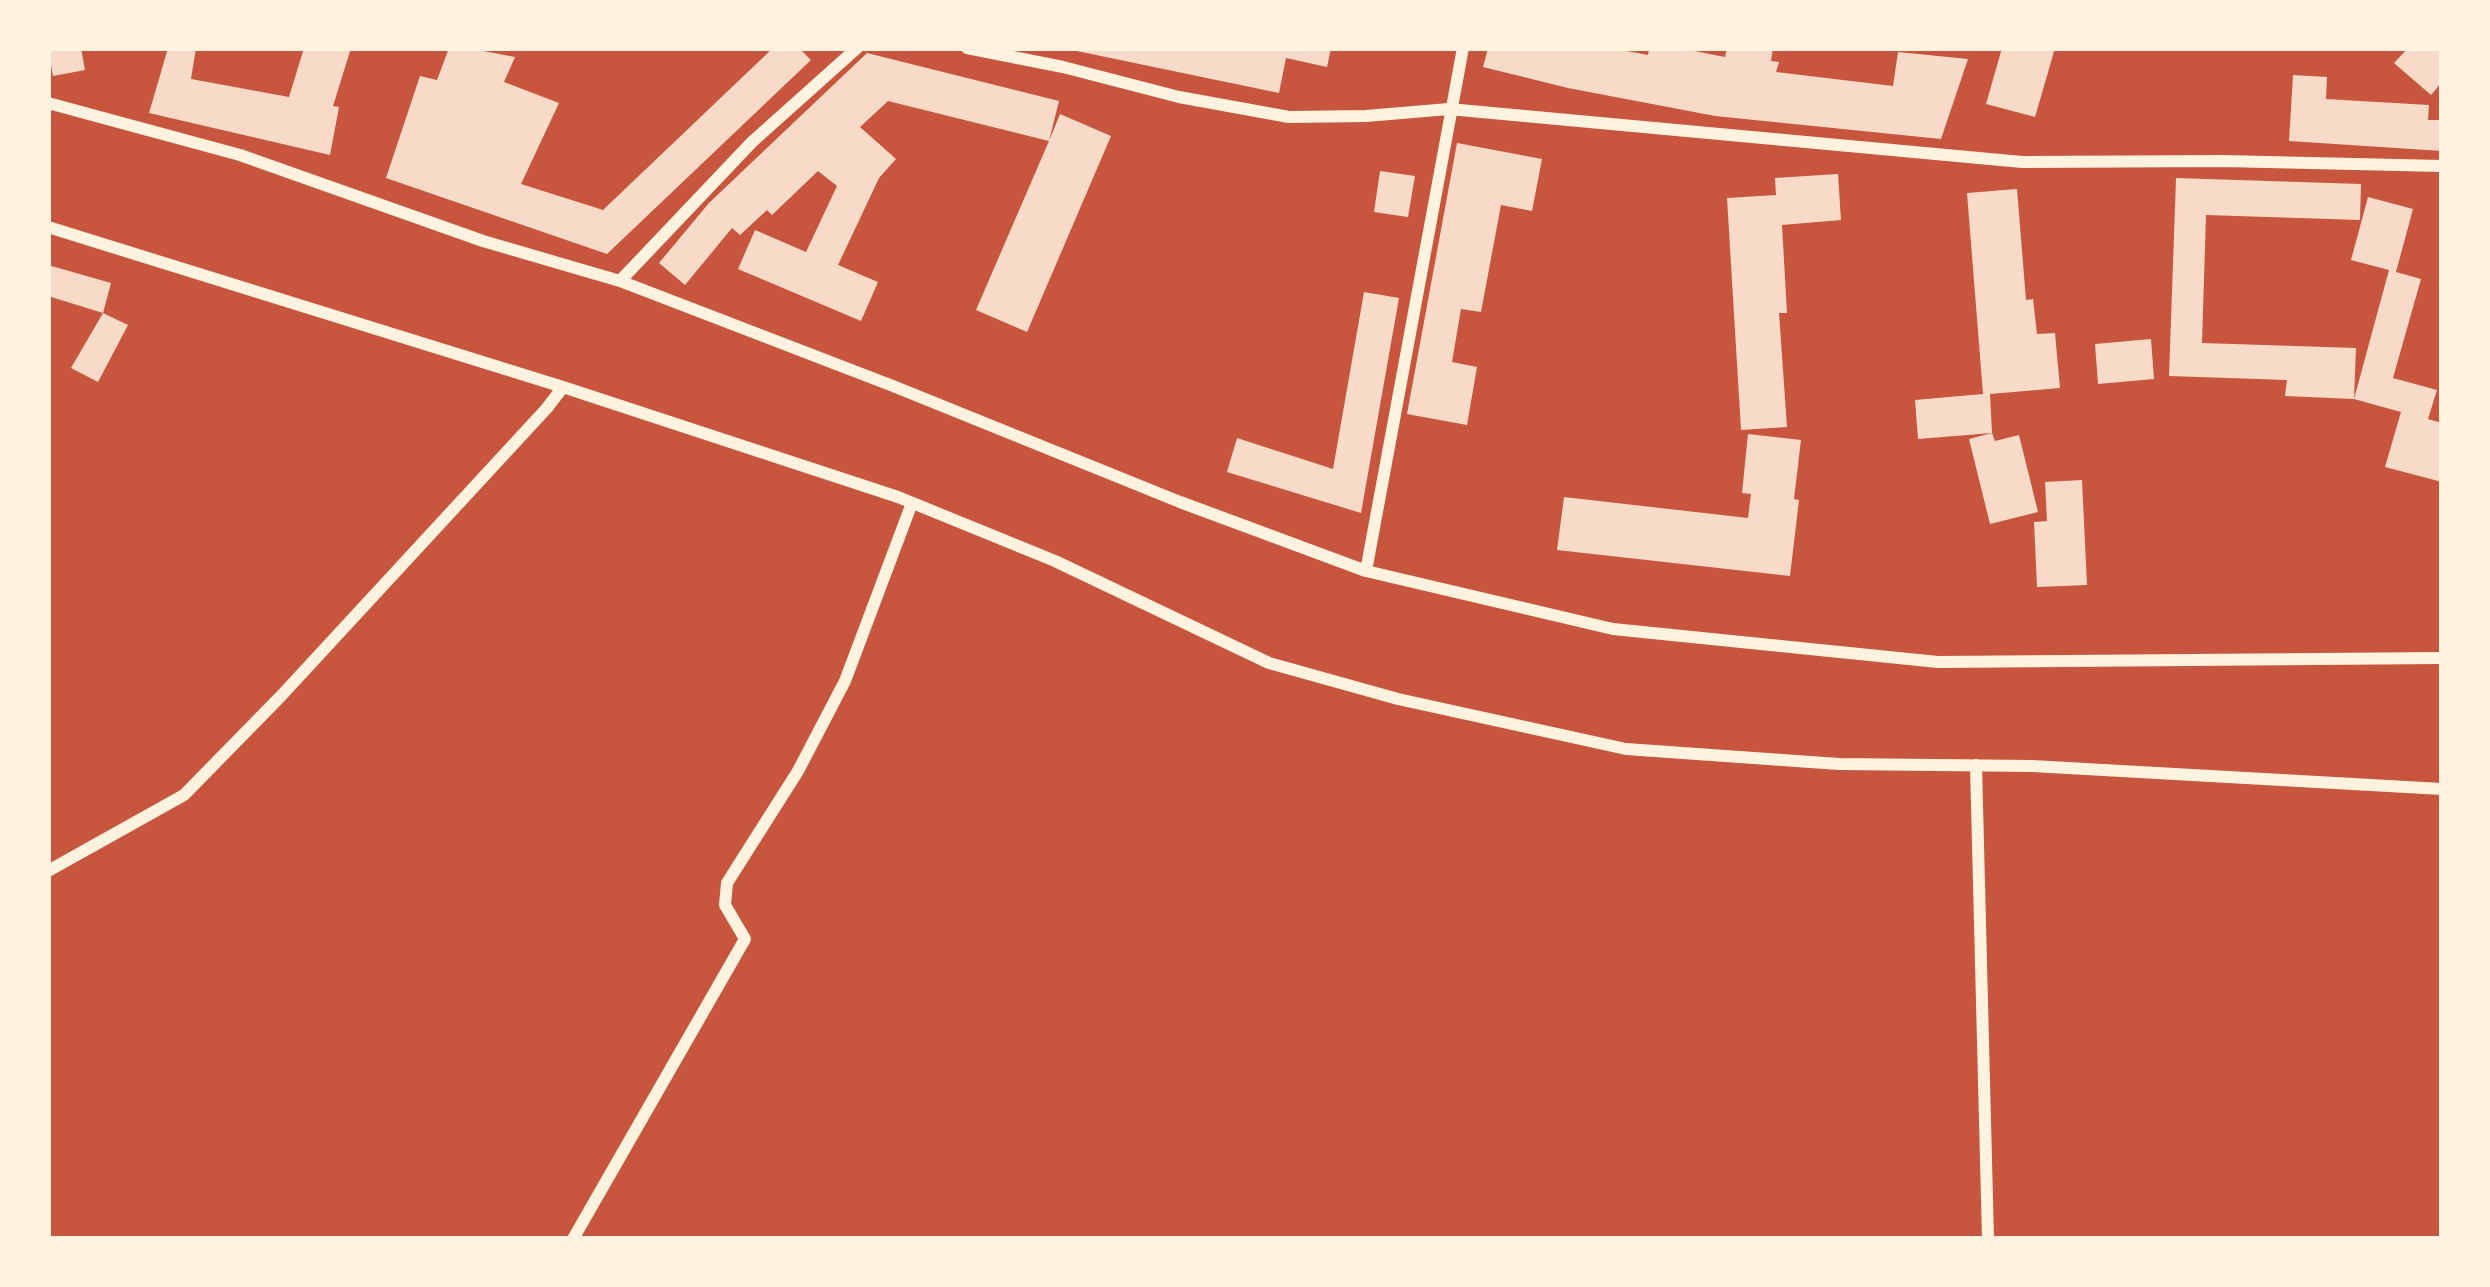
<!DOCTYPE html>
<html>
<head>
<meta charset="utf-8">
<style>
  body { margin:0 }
  #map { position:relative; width:2490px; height:1287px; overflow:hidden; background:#c8553d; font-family:Manrope,sans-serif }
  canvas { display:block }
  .frame { position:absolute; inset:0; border:51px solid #fff3e0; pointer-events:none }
</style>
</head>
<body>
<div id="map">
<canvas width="2490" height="1287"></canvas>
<div class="frame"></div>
</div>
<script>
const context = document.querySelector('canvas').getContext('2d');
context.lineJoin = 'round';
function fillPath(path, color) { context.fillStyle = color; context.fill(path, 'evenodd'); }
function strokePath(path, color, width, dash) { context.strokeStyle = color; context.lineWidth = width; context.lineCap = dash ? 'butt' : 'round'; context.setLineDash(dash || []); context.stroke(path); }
fillPath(new Path2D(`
  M48,48H81L85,70L53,76Z
  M168,48H196L191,79L289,97L304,48H351L333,106L339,107L330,155L149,113Z
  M449,48H467L515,57L504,82L559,103L521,184L603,210L773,48H799L811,60L607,254L386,178L420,76L437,80Z
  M1073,48L1256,50L1331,48L1327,67L1286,58L1279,93L1072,50Z
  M1488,48H1611L1648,55L1649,48H1679L1725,57L1727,48H1773L1771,61L1779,62L1776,72L1893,86L1898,52L1968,59L1941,139L1715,116L1568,88L1483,67Z
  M2002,48H2055L2035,117L1986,104Z
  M2408,48H2442V82L2431,95L2394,63Z
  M867,53L1059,101L1049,141L1060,114L1111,136L1027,332L976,310L1049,141L888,101L860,127L896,159L879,178L838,265L878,282L861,321L738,269L755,230L806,252L837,186L818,171L772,215L767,210L740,235L732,228L685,285L659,263L709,203Z
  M2293,75L2327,77L2326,99L2429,105L2428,120H2442V151L2289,141Z
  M1457,143L1542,159L1532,211L1501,205L1481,312L1461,309L1452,362L1477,367L1467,425L1407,414Z
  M1380,171L1415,176L1408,217L1374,212Z
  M1838,174L1841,220L1782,225L1787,313H1779L1787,427L1741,430L1727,198L1776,195L1775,178Z
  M2176,178L2361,184L2360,220L2206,215L2202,343L2356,348L2354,399L2389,270L2351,260L2368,197L2413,209L2396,272L2421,279L2393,378L2437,390L2428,419L2442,423V482L2385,467L2401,412L2354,399L2285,396L2287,380L2169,376Z
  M2017,189L2026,300L2033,299L2037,334L2055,333L2060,388L1990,394L1992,433L1918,439L1915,400L1983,394L1967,193Z
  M48,265L111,283L103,313L48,296Z
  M1364,292L1399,298L1361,513L1227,472L1237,438L1333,469Z
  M103,313L128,325L98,382L71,368Z
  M2151,339L2154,379L2098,384L2095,344Z
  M1992,433L1995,441L2019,435L2038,512L1990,524L1969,439Z
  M1748,434L1801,440L1794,499L1799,500L1790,576L1557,550L1564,497L1748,518L1751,494L1742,493Z
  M2082,480L2087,585L2037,587L2034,522L2047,521L2045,482Z`), '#f7dbc8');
strokePath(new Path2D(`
  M967,48L1063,67L1179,97L1289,117L1366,116L1449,109L2022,162L2223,161L2442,166
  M48,103L240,155L483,241L620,281L893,386L1180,502L1366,571L1613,629L1938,662L2442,658
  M48,227L563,387L547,408L281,696L184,795L48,871
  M620,281L752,142L857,48
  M563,387L898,497L1055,561L1269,663L1398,699L1626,749L1839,764L2032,766L2442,789
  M1366,571L1463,48
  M1976,765L1988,1239
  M573,1239L745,939L725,905L727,883L798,771L845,681L912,503`), '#fff3e0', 12);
</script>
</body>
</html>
